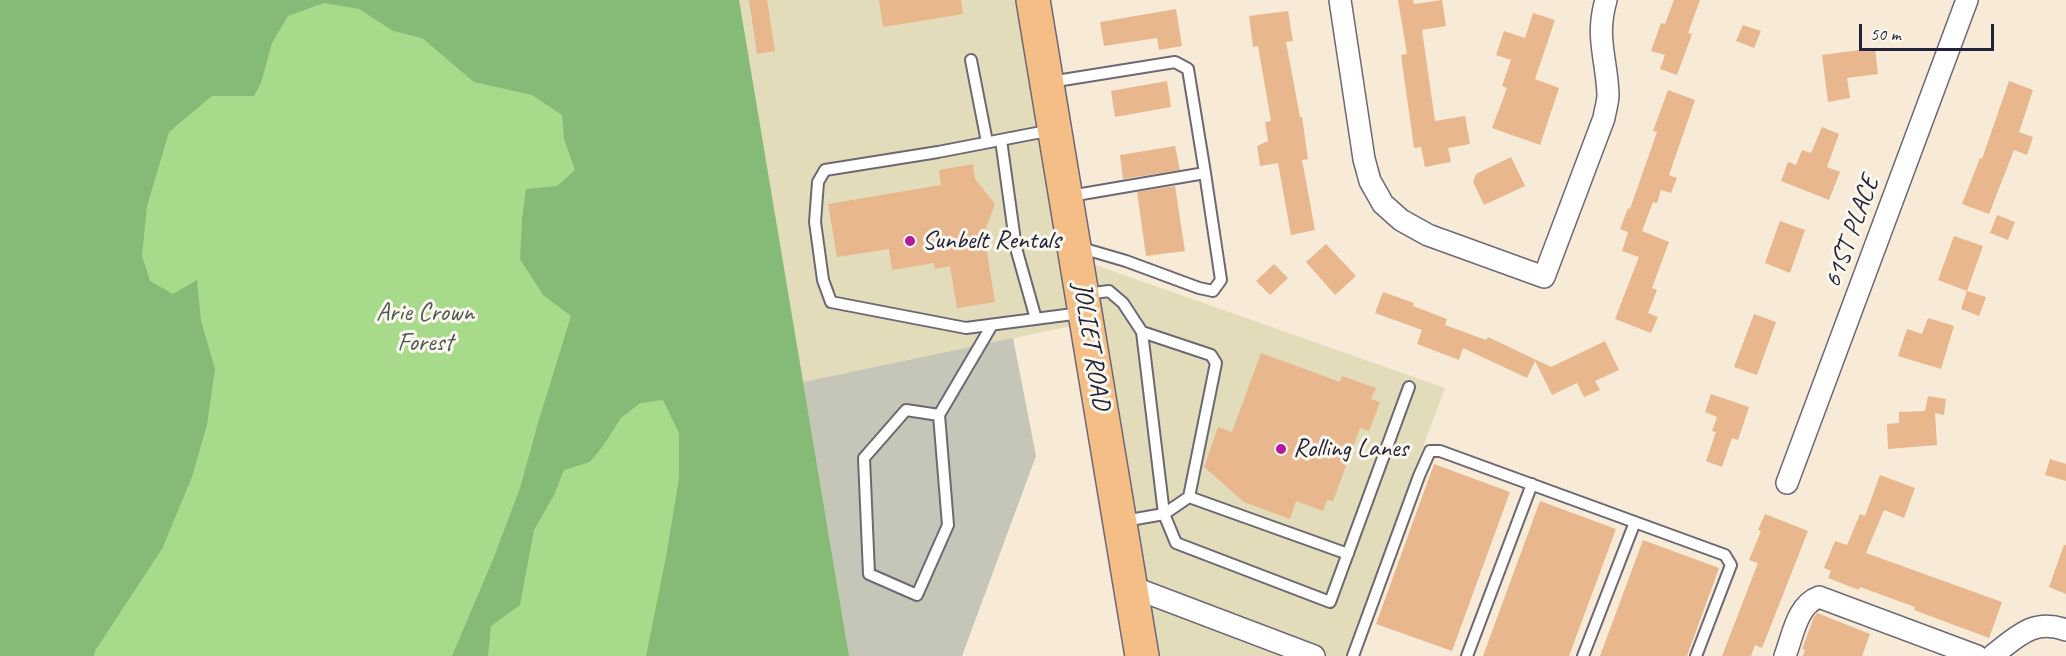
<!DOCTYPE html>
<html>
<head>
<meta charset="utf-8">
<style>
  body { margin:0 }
  #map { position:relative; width:2066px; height:656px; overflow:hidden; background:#f7ebd7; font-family:Caveat,sans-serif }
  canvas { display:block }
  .scale { position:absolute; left:1859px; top:24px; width:135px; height:27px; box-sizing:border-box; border:3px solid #22223b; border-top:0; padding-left:8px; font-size:18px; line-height:21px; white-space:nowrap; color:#22223b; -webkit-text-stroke:4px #fbf7ec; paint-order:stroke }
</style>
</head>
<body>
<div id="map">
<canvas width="2066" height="656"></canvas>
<div class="scale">50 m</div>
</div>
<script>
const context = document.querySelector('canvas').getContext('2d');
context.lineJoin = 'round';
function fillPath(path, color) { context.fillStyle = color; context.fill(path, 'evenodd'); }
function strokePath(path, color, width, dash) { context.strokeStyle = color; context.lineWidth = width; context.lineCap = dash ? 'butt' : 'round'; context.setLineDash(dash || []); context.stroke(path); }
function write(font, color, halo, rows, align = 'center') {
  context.font = font + ' Caveat,sans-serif'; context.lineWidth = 6; context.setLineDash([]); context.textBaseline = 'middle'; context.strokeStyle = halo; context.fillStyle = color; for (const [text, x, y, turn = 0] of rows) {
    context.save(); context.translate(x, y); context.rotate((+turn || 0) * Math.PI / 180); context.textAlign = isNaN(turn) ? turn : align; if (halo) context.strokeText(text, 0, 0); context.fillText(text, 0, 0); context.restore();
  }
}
fillPath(new Path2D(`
  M739,0H1028L1081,324L803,382Z
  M1084,261L1445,388L1346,654L1350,656H1146Z`), '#e2dcba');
fillPath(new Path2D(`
  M1013,338L1036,456L962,656H849L803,382Z`), '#c5c5b8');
fillPath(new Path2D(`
  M0,0H739L849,656H0Z`), '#a7db8b');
fillPath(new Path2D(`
  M0,0H739L849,656H646L666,557L679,478V433L663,400L640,403L621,418L603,446L590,462L564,470L554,495L534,530L520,605L491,626L488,656H452L494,557L520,488L538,423L571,316L543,295L520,259L522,220L526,189L557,186L575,170L564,139L562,115L532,95L474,82L422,38L393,31L359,9L324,3L288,16L272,43L261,83L254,96H212L169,132L147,206L142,256L150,281L173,294L197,280L201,321L215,369L207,425L192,477L162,549L95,651L94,656H0Z`), '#85bb77');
fillPath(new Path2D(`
  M749,0H767L775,51L757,54Z
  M879,0H961L963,14L883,27Z
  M1398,0H1413L1414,4L1442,0L1446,26L1422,30L1435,121L1465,116L1470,144L1448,148L1451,162L1425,167L1421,147L1414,148L1401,55L1407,54Z
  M1674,0H1700L1688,33L1692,34L1677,75L1660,69L1665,55L1651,51L1661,23L1665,24Z
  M1176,9L1182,46L1159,50L1157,38L1104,46L1100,22Z
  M1288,11L1293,41L1286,42L1300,117H1302L1308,159L1302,160L1315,230L1291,235L1278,163L1260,166L1257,146L1268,141L1265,122L1271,121L1258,46L1253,47L1249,16Z
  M1533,13L1555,20L1535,79L1559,88L1540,145L1492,128L1507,88L1502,86L1511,60L1496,55L1504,31L1525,38Z
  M1743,25L1761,31L1754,48L1736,41Z
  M1875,48L1878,74L1847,78L1850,98L1828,102L1822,55Z
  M1167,81L1171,107L1115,117L1111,91Z
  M2009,81L2033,90L2019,132L2033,137L2027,155L2014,150L1989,214L1962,204L1980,158L1982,159Z
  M1668,90L1695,100L1669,175L1677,178L1671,193L1661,190L1657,203L1653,202L1642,231L1669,242L1652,288L1657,290L1648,313L1658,317L1651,333L1615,319L1639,257L1622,251L1628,232L1620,229L1628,208L1630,209L1657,132L1653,131Z
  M1822,127L1839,134L1827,167L1840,172L1829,200L1781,181L1788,162L1796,165L1802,150L1811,153Z
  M1175,146L1180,170L1123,179L1120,155Z
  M1511,157L1525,186L1484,205L1473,182L1476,174Z
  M973,164L975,179L995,204L984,233L995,302L957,308L950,266L935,269L934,263L892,270L889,249L837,257L828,204L941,185L939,170Z
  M1175,186L1185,251L1146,256L1137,192Z
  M1997,215L2015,222L2008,240L1990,233Z
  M1780,221L1805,230L1790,273L1765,263Z
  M1954,236L1983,246L1967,291L1938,280Z
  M1326,244L1356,276L1335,295L1306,262Z
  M1274,264L1288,278L1270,295L1256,281Z
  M1967,291L1986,297L1979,316L1961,309Z
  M1383,292L1414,303L1413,306L1447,319L1445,325L1486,340L1488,337L1551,367L1605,341L1619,370L1595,381L1600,390L1584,397L1577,383L1552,395L1535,361L1527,378L1463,348L1459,360L1417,344L1422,330L1375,313Z
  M1754,314L1776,322L1757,375L1734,367Z
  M1928,318L1954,326L1941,369L1898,356L1907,329L1922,334Z
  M1261,353L1340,382L1342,376L1376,388L1371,399L1380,402L1369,431L1360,428L1333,501L1327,500L1323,511L1296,501L1290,519L1244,502L1204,467L1218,427L1232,432Z
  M1711,394L1749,407L1738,440L1732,438L1722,467L1706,461L1716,432L1712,431L1717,417L1705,412Z
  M1928,396L1946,399L1944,415L1935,413L1937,445L1888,449L1887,424L1899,423V412L1925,411Z
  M2050,459L2066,464V481L2045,475Z
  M1434,464L1510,492L1452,651L1376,624Z
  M1880,475L1915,488L1904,518L1884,510L1866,553L2002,602L1989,638L1914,610L1915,607L1860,587L1859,590L1828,578L1831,571L1824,568L1835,541L1847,545L1860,514L1865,516Z
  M1540,501L1616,529L1569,656H1483Z
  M1765,514L1808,531L1762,648L1755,645L1751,656H1722L1758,563L1749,560L1761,531L1758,530Z
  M1643,540L1719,568L1687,656H1600Z
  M2064,545H2066V594L2049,587Z
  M1817,613L1870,634L1862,656H1803L1805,650L1802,649L1814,617Z`), '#e8b78e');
const service = new Path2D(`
  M971,60L987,142
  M1050,82L1175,62L1188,69L1205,173L1070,196
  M1052,130L938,152L825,170L818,182L815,222L823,280L831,302L966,328L1081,313
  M1001,140L1016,248L1036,319
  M1078,247L1126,261L1199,288L1213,291L1221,280L1205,173
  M1086,294L1109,291L1123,303L1142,332L1164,514L1189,497
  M1142,332L1211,355L1216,363L1189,497L1348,554
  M939,415L906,410L864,458L869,574L917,595L948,525L939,415L992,325
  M1124,521L1164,514L1176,543L1330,602L1409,387
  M1353,656L1419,476L1430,451H1440L1725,555L1731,565L1696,656
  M1467,656L1532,484
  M1583,656L1635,522`);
const minor = new Path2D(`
  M1340,0L1364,159L1370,181L1383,204L1401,220L1428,235L1544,277L1604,118C1605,111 1608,102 1608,95C1607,59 1595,38 1606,0
  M1787,483L1967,0
  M1132,587L1314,656
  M1785,656C1793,635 1797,605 1819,597L1977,656
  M1992,656C2017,637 2033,618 2066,630`);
const primary = new Path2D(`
  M1033,0L1142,656`);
strokePath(service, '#6d6872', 14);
strokePath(minor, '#6d6872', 24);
strokePath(primary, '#6d6872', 36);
strokePath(service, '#fff', 10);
strokePath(minor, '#fff', 21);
strokePath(primary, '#f5be86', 33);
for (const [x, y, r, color] of [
  [910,241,6,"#b5179e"],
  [1281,449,6,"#b5179e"]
]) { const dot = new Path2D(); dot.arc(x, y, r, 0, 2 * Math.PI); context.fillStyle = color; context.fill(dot); strokePath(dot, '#fbf7ec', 2); }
write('26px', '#22223b', '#fbf7ec', [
  ["61ST PLACE",1852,232,-70],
  ["JOLIET ROAD",1091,346,81]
]);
write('26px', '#22223b', '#fbf7ec', [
  ["Sunbelt Rentals",922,241],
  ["Rolling Lanes",1293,449]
], 'left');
write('26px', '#4a5a53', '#fbf7ec', [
  ["Arie Crown",425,313],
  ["Forest",425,343]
]);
</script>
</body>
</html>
